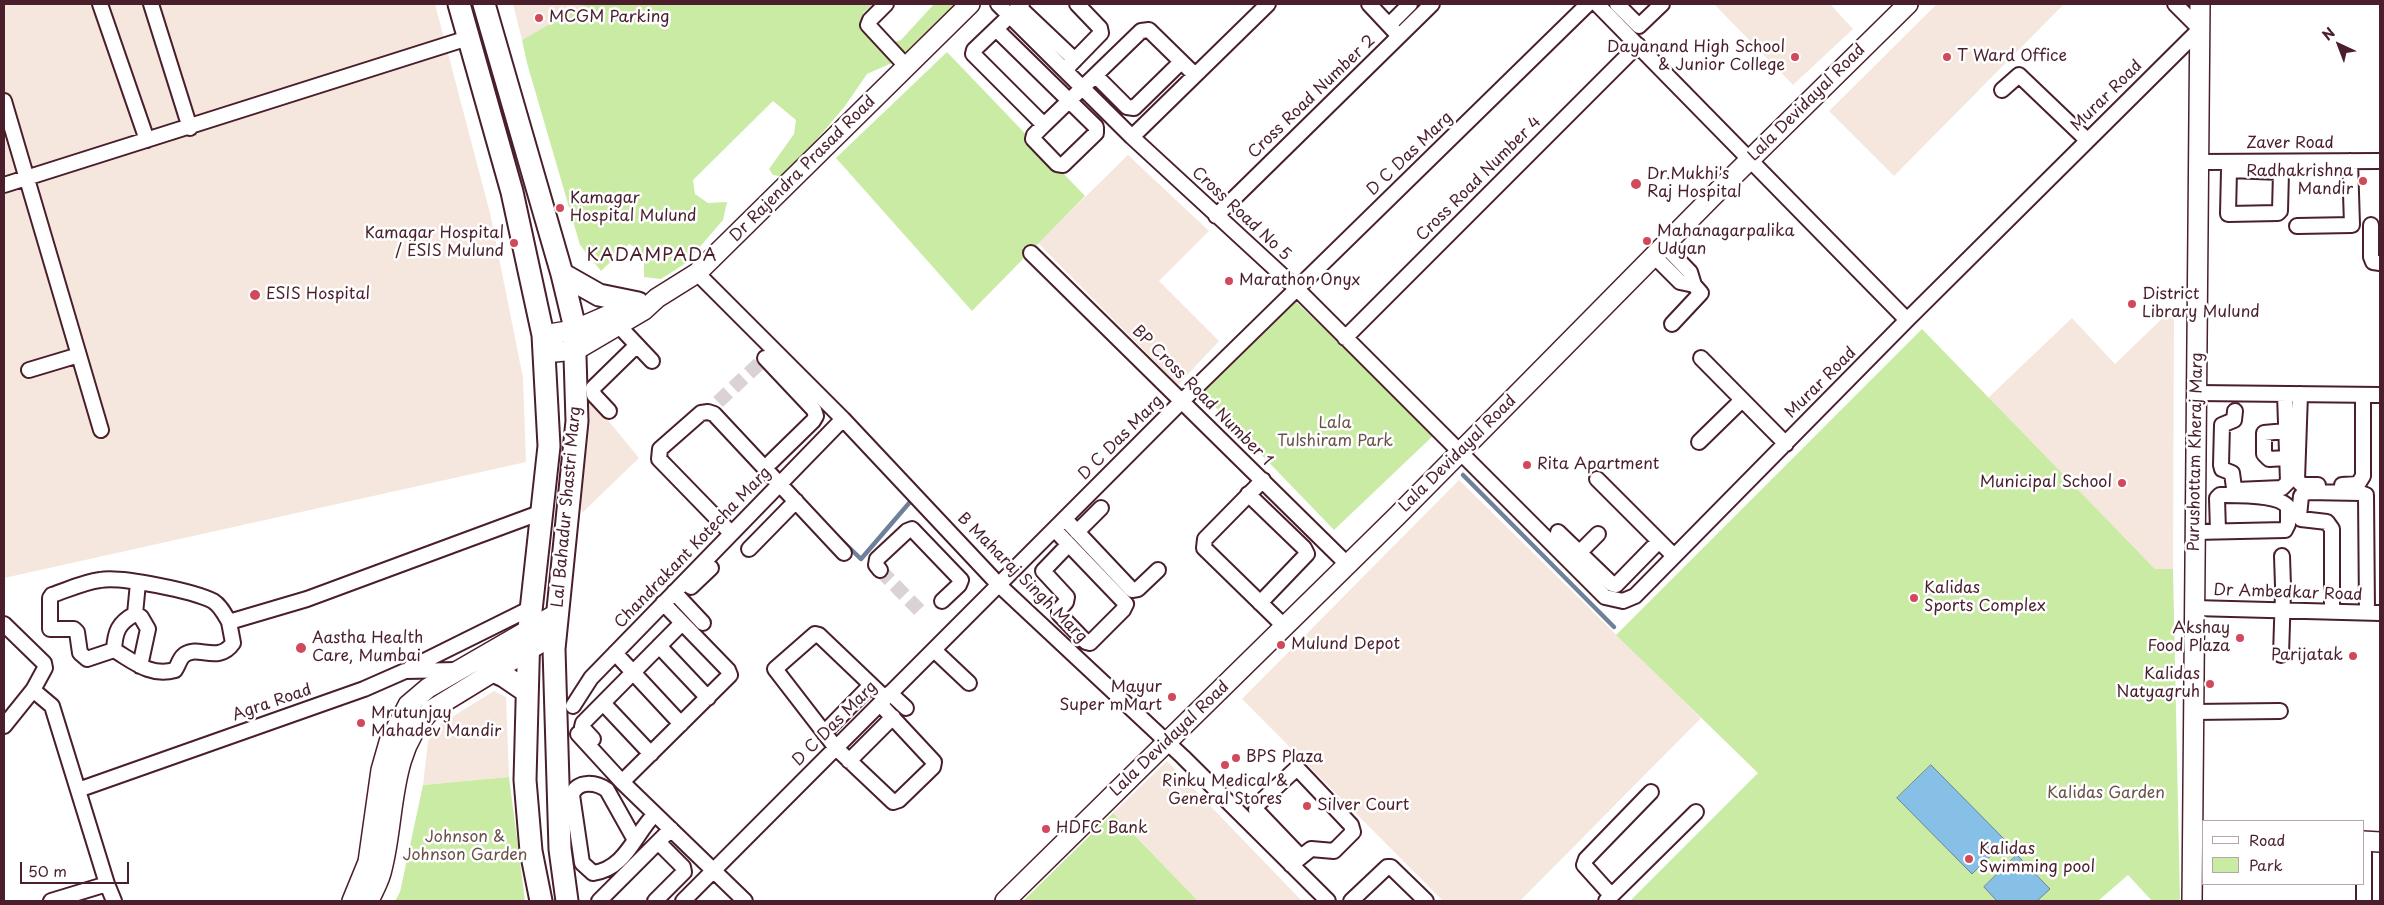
<!DOCTYPE html>
<html>
<head>
<meta charset="utf-8">
<style>
  body { margin:0 }
  #map { position:relative; width:2384px; height:905px; overflow:hidden; background:#fff; font-family:"Playpen Sans",sans-serif }
  canvas { display:block }
  .frame { position:absolute; inset:0; border:5px solid #4a1f2b; pointer-events:none }
  .legend { position:absolute; left:2202px; top:820px; width:162px; height:65px; box-sizing:border-box; background:#fff; border:1px solid #b7a5aa; margin:0; padding:6px 9px; list-style:none; font-size:15px; color:#4a1f2b }
  .legend li { display:flex; align-items:center; gap:10px; height:25px }
  .legend b { width:25px; border:1px solid #b7a5aa }
  .north { position:absolute; left:2314px; top:20px; width:50px; height:50px; -webkit-text-stroke:4px #fff; paint-order:stroke; rotate:317deg; font-size:14px; font-weight:700; line-height:20px; text-align:center; color:#4a1f2b }
  .north::after { content:''; display:block; margin:auto; width:18px; height:22px; background:#4a1f2b; clip-path:polygon(50% 0,100% 100%,50% 72%,0 100%) }
  .scale { position:absolute; left:20px; top:862px; width:109px; height:22px; box-sizing:border-box; border:2px solid #4a1f2b; border-top:0; padding-left:6px; font-size:15px; line-height:18px; white-space:nowrap; color:#4a1f2b; -webkit-text-stroke:4px #fff; paint-order:stroke }
</style>
</head>
<body>
<div id="map">
<canvas width="2384" height="905"></canvas>
<div class="frame"></div>
<ul class="legend">
<li><b style="height:6px;background:#fff"></b>Road</li>
<li><b style="height:14px;background:#caeba4"></b>Park</li>
</ul>
<div class="north">N</div>
<div class="scale">50 m</div>
</div>
<script>
const context = document.querySelector('canvas').getContext('2d');
context.lineJoin = 'round';
function fillPath(path, color) { context.fillStyle = color; context.fill(path, 'evenodd'); }
function strokePath(path, color, width, dash) { context.strokeStyle = color; context.lineWidth = width; context.lineCap = dash ? 'butt' : 'round'; context.setLineDash(dash || []); context.stroke(path); }
function write(font, color, halo, rows, align = 'center') {
  context.font = font + ' "Playpen Sans",sans-serif'; context.lineWidth = 5; context.setLineDash([]); context.textBaseline = 'middle'; context.strokeStyle = halo; context.fillStyle = color; for (const [text, x, y, turn = 0] of rows) {
    context.save(); context.translate(x, y); context.rotate((+turn || 0) * Math.PI / 180); context.textAlign = isNaN(turn) ? turn : align; if (halo) context.strokeText(text, 0, 0); context.fillText(text, 0, 0); context.restore();
  }
}
fillPath(new Path2D(`
  M4,4H435L490,213L523,378L526,462L4,578Z
  M513,4H587L522,40Z
  M1714,4H1830L1853,29L1793,85Z
  M1937,4H2064L1894,176L1829,111Z
  M1128,155L1209,231L1159,281L1219,341L1178,385L1038,243Z
  M2174,307L2173,569H2155L1988,398L2072,318L2115,364Z
  M588,396L639,458L583,512L577,503Z
  M1459,480L1701,718L1520,901H1443L1242,699Z
  M494,691L506,697L509,777L423,785L428,741L439,725Z
  M1167,761L1302,901H1198L1113,813Z`), '#f5e7dd');
fillPath(new Path2D(`
  M585,4H873L863,13L867,29L882,45L901,40L934,4H957L922,42L894,62L867,74L845,106L785,177L773,175L769,169L794,134L796,120L773,101L693,180L695,194L708,203L727,202L723,220L686,263L661,279L644,277V263L639,249L629,244L601,271L580,245L527,63L522,40Z
  M947,52L1085,196L972,311L836,158Z
  M1294,300L1435,434L1334,530L1201,392Z
  M1922,329L2155,569H2173L2180,901H2152L2128,875L2098,901H1630L1758,773L1616,635Z
  M509,777L525,901H395L400,892L423,785Z
  M1113,813L1198,901H1023Z`), '#caeba4');
const water = new Path2D(`
  M1931,765L2006,841L1972,874L1897,798Z
  M2017,855L2050,889L2037,901H1997L1984,887Z`);
fillPath(water, '#87c0e6');
strokePath(water, '#6f809b', 1);
strokePath(new Path2D(`
  M1463,475L1614,627
  M835,534L861,559L910,502`), '#6f809b', 4.5);
strokePath(new Path2D(`
  M718,402L763,360
  M880,570L924,615`), '#dbd2d5', 14, [14, 7]);
const street = new Path2D(`
  M100,4L147,140
  M151,4L190,128
  M886,4L870,20L868,25L906,66
  M998,4L1132,137L1297,289L1605,597L1623,601L1635,596L1907,320L2200,29L2175,4
  M1369,4L1399,36
  M1597,4L1907,320
  M1617,4L1639,26L1662,4
  M1019,7L1075,60
  M1389,25L1410,4
  M996,29L1096,127V133L1063,165L1057,164L1033,139L1034,135L1044,125L973,54L974,50L1022,4
  M1065,70L1101,33L1100,28L1077,4
  M1096,76L1127,107L1134,108L1181,62
  M2002,90L2019,75L2087,140
  M4,101L101,430
  M1044,125L1141,31L1149,30L1195,75
  M1132,137L1268,4
  M2200,162L2380,161
  M2281,172L2229,170L2228,214L2278,213L2280,211L2281,172V162
  M4,185L468,38
  M1216,216L1432,4
  M2371,225V257L2373,262L2380,263
  M2297,226L2352,225L2350,161
  M1664,245L1690,272L1694,285
  M1031,253L1348,565
  M1654,256L1680,282L1694,285L1701,293L1672,324
  M697,273L843,419L999,585L1183,757L1328,901
  M618,325L652,361
  M1345,338L1638,45
  M765,358L814,410L816,416L813,421L771,462
  M1701,358L1786,444
  M29,370L79,355
  M2197,393L2380,395
  M2300,394L2297,480L2302,485H2318
  M609,411L594,395L593,388L637,345
  M2235,411L2234,420L2222,425L2221,465L2222,469L2232,473L2234,488L2236,490L2282,488L2288,482L2285,394
  M2286,431L2264,433V454L2269,459L2287,458
  M1699,442L1742,400
  M1597,479L1674,556
  M1263,480L1205,539L1204,548L1285,627
  M2342,485L2358,484L2363,476V395
  M1248,494L1304,548L1307,554L1260,603
  M1065,519L1132,590L1138,589L1158,570
  M1055,530L1126,604L1123,610L1090,643L1086,642L1059,614V610L1066,602L1067,597L1043,571L1068,545
  M1077,532L1101,508
  M1558,532L1612,584L1616,585L1659,541
  M2195,532L2285,530L2288,524V507C2279,494 2235,495 2220,495L2217,498L2218,531
  M731,533L659,459L660,449L701,413L708,412L714,414L844,553
  M749,549L796,501
  M2282,556L2283,586
  M1574,558L1598,534
  M880,570L876,565L877,559L907,531L912,529L961,580L959,585L942,601
  M138,583L135,614C118,623 115,632 114,650L87,659L80,653L77,632L74,629H50V598L52,595C67,590 84,582 100,580C121,576 193,591 213,601C221,606 225,615 229,622L307,599L542,512
  M691,587L711,568
  M674,592L703,623
  M2194,608L2380,613
  M2332,611V529L2327,522L2301,519L2299,516L2301,496L2307,492L2361,493L2366,495L2367,612
  M135,614L141,617L148,629L140,666
  M4,624L44,663L45,668L33,690L4,726
  M659,646L708,698
  M114,650C134,662 151,677 175,670C178,666 179,660 183,656C196,643 218,665 233,643L229,622
  M934,650L969,683
  M615,653L681,724
  M2281,655L2283,592
  M410,668L531,608
  M33,690L52,706L107,884L114,901
  M890,693L906,708
  M603,703L651,754
  M880,704L934,762L933,767L899,800L893,802L836,748L775,669L815,634L819,635L885,698
  M573,706L591,678L843,419
  M2193,712L2280,711
  M824,733L871,685
  M578,734L622,782L745,901
  M593,739L582,727L583,723L682,623
  M849,761L893,717
  M622,782L730,675L728,670L663,603
  M78,790L364,689L405,671L458,670
  M635,840L607,790C596,782 577,780 572,795L582,863L593,873C626,869 635,833 655,814
  M1291,865L1311,849L1334,851L1353,832L1351,825L1297,768L1257,805L1256,810L1300,856
  M1611,895L1584,865L1586,859L1651,792
  M51,901L107,884
  M599,901L671,829
  M655,901L684,872L683,867L658,842
  M683,901L1182,401L1588,4
  M1351,901L1387,867H1391L1426,901
  M1606,901L1696,812
  M2364,901V841`);
const secondary = new Path2D(`
  M543,335L574,330L632,305
  M544,353L576,350L644,310L657,298L697,273L970,4
  M2363,841L2380,842
  M352,901L368,862L381,770L389,742L408,705L428,688L558,613
  M369,901C373,891 380,880 382,869C396,815 388,752 431,710L555,634
  M1005,901L1397,516L1712,197L1908,4
  M2192,901L2200,4`);
const primary = new Path2D(`
  M459,4L512,192L543,335L549,446L529,629L525,780L531,851L541,901
  M484,4L562,274L574,324L577,421L554,649L560,849L567,901
  M562,274L599,295L638,303
  M493,671L504,676L526,691`);
strokePath(street, '#4a1f2b', 18);
strokePath(secondary, '#4a1f2b', 22);
strokePath(primary, '#4a1f2b', 25);
strokePath(street, '#fff', 14);
strokePath(secondary, '#fff', 19);
strokePath(primary, '#fff', 21);
for (const [x, y, r, color] of [
  [539,18,5,"#d1495b"],
  [1795,57,5,"#d1495b"],
  [1947,57,5,"#d1495b"],
  [2363,181,5,"#d1495b"],
  [1636,184,6,"#d1495b"],
  [560,208,5,"#d1495b"],
  [1647,241,5,"#d1495b"],
  [514,243,5,"#d1495b"],
  [1229,281,5,"#d1495b"],
  [255,295,6,"#d1495b"],
  [2132,304,5,"#d1495b"],
  [1527,465,5,"#d1495b"],
  [2122,483,5,"#d1495b"],
  [1914,598,5,"#d1495b"],
  [2240,638,5,"#d1495b"],
  [1281,645,5,"#d1495b"],
  [301,648,6,"#d1495b"],
  [2353,656,5,"#d1495b"],
  [2210,684,5,"#d1495b"],
  [1172,697,5,"#d1495b"],
  [361,723,5,"#d1495b"],
  [1236,758,5,"#d1495b"],
  [1225,765,5,"#d1495b"],
  [1307,806,5,"#d1495b"],
  [1046,829,5,"#d1495b"],
  [1969,859,5,"#d1495b"]
]) { const dot = new Path2D(); dot.arc(x, y, r, 0, 2 * Math.PI); context.fillStyle = color; context.fill(dot); strokePath(dot, '#fff', 2); }
write('16px', '#4a1f2b', '#fff', [
  ["MCGM Parking",549,18],
  ["Dayanand High School",1785,48,"right"],
  ["& Junior College",1785,66,"right"],
  ["T Ward Office",1957,57],
  ["Radhakrishna",2353,172,"right"],
  ["Mandir",2353,190,"right"],
  ["Dr.Mukhi's",1647,175],
  ["Raj Hospital",1647,193],
  ["Kamagar",570,199],
  ["Hospital Mulund",570,217],
  ["Mahanagarpalika",1657,232],
  ["Udyan",1657,250],
  ["Kamagar Hospital",504,234,"right"],
  ["/ ESIS Mulund",504,252,"right"],
  ["Marathon Onyx",1239,281],
  ["ESIS Hospital",266,295],
  ["District",2142,295],
  ["Library Mulund",2142,313],
  ["Rita Apartment",1537,465],
  ["Municipal School",2112,483,"right"],
  ["Kalidas",1924,589],
  ["Sports Complex",1924,607],
  ["Akshay",2230,629,"right"],
  ["Food Plaza",2230,647,"right"],
  ["Aastha Health",312,639],
  ["Care, Mumbai",312,657],
  ["Mulund Depot",1291,645],
  ["Parijatak",2343,656,"right"],
  ["Kalidas",2200,675,"right"],
  ["Natyagruh",2200,693,"right"],
  ["Mayur",1162,688,"right"],
  ["Super mMart",1162,706,"right"],
  ["Mrutunjay",371,714],
  ["Mahadev Mandir",371,732],
  ["BPS Plaza",1246,758],
  ["Rinku Medical &",1225,782,"center"],
  ["General Stores",1225,800,"center"],
  ["Silver Court",1317,806],
  ["HDFC Bank",1056,829],
  ["Kalidas",1979,850],
  ["Swimming pool",1979,868]
], 'left');
write('16px', '#4a1f2b', '#fff', [
  ["Murar Road",2107,96,-45],
  ["Cross Road Number 2",1312,97,-44],
  ["Lala Devidayal Road",1807,103,-45],
  ["Zaver Road",2290,144],
  ["D C Das Marg",1410,154,-44],
  ["Dr Rajendra Prasad Road",803,169,-45],
  ["Cross Road Number 4",1479,179,-45],
  ["Cross Road No 5",1241,214,43],
  ["Murar Road",1821,383,-45],
  ["BP Cross Road Number 1",1202,396,45],
  ["D C Das Marg",1121,438,-45],
  ["Purushottam Kheraj Marg",2196,452,-89],
  ["Lala Devidayal Road",1458,454,-45],
  ["Lal Bahadur Shastri Marg",567,507,-85],
  ["Chandrakant Kotecha Marg",693,548,-46],
  ["B Maharaj Singh Marg",1022,578,45],
  ["Dr Ambedkar Road",2288,593,2],
  ["Agra Road",272,703,-19],
  ["D C Das Marg",835,724,-45],
  ["Lala Devidayal Road",1170,739,-44]
]);
write('16px', '#6a5249', '#fff', [
  ["Lala",1335,424],
  ["Tulshiram Park",1335,442],
  ["Kalidas Garden",2106,794],
  ["Johnson &",465,838],
  ["Johnson Garden",465,856]
]);
context.letterSpacing = '1px';
write('18px', '#4a1f2b', '#fff', [
  ["KADAMPADA",652,256]
]);
context.letterSpacing = '0px';
</script>
</body>
</html>
